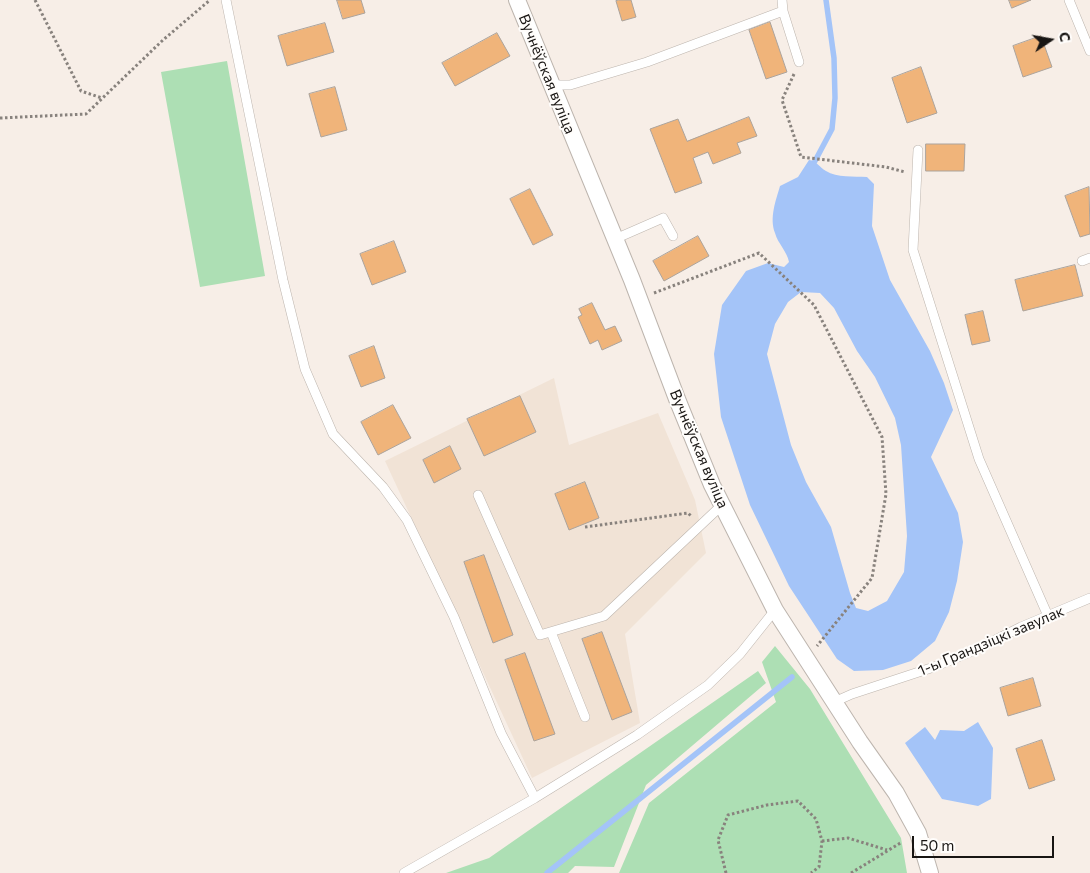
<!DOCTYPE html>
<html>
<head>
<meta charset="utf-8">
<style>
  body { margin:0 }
  #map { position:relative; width:1090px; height:873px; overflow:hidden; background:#f7eee7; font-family:Commissioner,sans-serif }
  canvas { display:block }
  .north { position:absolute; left:1025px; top:15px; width:50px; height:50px; -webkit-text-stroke:4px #fffdfb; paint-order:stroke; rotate:78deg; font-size:14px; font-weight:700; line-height:20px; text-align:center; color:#181513 }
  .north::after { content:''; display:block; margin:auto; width:18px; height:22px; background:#181513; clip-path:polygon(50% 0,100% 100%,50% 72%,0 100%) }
  .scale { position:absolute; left:912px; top:836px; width:142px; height:22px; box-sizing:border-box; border:2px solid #181513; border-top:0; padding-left:6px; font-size:15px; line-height:18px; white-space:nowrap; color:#181513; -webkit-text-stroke:4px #fffdfb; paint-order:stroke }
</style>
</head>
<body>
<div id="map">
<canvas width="1090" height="873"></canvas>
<div class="north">С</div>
<div class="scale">50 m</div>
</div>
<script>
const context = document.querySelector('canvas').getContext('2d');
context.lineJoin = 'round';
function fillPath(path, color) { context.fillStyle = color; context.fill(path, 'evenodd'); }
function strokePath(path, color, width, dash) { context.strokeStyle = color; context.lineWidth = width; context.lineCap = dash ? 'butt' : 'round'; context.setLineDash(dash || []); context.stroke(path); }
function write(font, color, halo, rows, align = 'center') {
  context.font = font + ' Commissioner,sans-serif'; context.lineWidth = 4; context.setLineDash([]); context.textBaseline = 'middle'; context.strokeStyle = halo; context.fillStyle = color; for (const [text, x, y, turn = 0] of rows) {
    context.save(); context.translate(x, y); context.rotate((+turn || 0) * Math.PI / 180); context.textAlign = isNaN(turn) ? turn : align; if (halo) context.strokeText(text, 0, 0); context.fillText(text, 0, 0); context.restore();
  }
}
fillPath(new Path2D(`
  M554,378L569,445L658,413L695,500L706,553L625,634L640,723L532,778L385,461Z`), '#f1e3d6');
fillPath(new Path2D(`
  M227,61L265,276L200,287L161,72Z
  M775,646L810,689L901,838L907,873H619L649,803L776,702L762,662Z
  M758,671L766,683L646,785L614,867L575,866L568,873H446L489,858Z`), '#addfb4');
fillPath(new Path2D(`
  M809,160C817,161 819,167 826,171C837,178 854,176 867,177L874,184L872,226L890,280L930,351L944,383L953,410L931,457L958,513L963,542L957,581L949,612L935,641L911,661L883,670L854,671L837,659L789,586L750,505L721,417L714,354L722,305L746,271L768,263L784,267L789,262C787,251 778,244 775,233C769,218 776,200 780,186L798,177ZM801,292L820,293L834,308L857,351L875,377L895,418L901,445L907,536L904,572L887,601L868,611L856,608L850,593L831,527L806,482L791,445L767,354L775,324L788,302Z
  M978,722L993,748L991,799L978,806L942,799L905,743L925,727L935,740L940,730L964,731Z`), '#a4c4f8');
strokePath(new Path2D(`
  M815,161L832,129L835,98L834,58L826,0
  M547,873L792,677`), '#a4c4f8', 5.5);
const building = new Path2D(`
  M337,0H361L365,13L343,19Z
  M619,0H631L636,17L622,21L616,1Z
  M1009,0H1031L1012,8Z
  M770,22L787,72L766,79L749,30Z
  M325,23L334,52L287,66L278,36Z
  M497,33L510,56L455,86L442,63Z
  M1041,36L1052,67L1023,77L1013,46Z
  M921,67L937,113L907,123L892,78Z
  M335,87L347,130L321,137L309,94Z
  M749,117L757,136L737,143L741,153L713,164L708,152L693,158L702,183L675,193L650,129L678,119L687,141Z
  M926,144H965L964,171H926Z
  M1089,187L1090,234L1080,237L1065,196Z
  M530,189L553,235L533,245L510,199Z
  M698,236L709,256L664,281L653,261Z
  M394,241L406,272L372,285L360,254Z
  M1075,265L1083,296L1023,311L1015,280Z
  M592,303L605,330L615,326L622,341L602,350L598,340L590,344L578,317L582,315L579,309Z
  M983,311L990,341L972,345L965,315Z
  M374,346L385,378L361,387L349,356Z
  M520,396L536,432L484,456L467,419Z
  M393,405L411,438L378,455L361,422Z
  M450,446L461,469L434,483L423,460Z
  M585,482L599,518L569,530L555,494Z
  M484,555L513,635L493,643L464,562Z
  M602,632L632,712L612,720L582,639Z
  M525,653L555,734L534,741L505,660Z
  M1033,678L1041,706L1008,716L1000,688Z
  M1042,740L1055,780L1029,789L1016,749Z`);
fillPath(building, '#f0b47a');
strokePath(building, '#aba39c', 1);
const lane = new Path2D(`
  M226,0L283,280L305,369L333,434L383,487L407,520L454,617L501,733L535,798
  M1069,0L1090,51
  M783,11L799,62
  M551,85H570L647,62L783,11L782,0
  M918,150L913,250L979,459L1048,616
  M615,239L663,218L673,236
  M1082,261L1090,258
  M478,495L540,635L604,616L722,505
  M551,632L585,717
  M834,702L852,694L934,667L975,650L1021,627L1090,598
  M404,873L535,798L637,735L708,685L740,654L775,610`);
const street = new Path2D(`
  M517,0L632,280L677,399L712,485L775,610L860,742L896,793L918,833L930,873`);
strokePath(lane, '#bdb5ae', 10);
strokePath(street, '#bdb5ae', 18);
strokePath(new Path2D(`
  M35,0L81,91L102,98
  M794,74L782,100L801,157L886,167L905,172
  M0,118L86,114L163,40L210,0
  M654,293L759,253L814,305L882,437L886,494L872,578L817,646
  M585,527L688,513L692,517
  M822,841L848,838L887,850
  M726,873L718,840L728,815L767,805L798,801L816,819L822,841L819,867L811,873
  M851,873L902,842`), '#88827d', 3, [2.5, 2.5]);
strokePath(lane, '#fff', 9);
strokePath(street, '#fff', 16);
write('15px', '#181513', '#fffdfb', [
  ["Вучнёўская вуліца",547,74,68],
  ["Вучнёўская вуліца",699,449,67],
  ["1-ы Грандзіцкі завулак",991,641,-23]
]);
</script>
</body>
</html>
